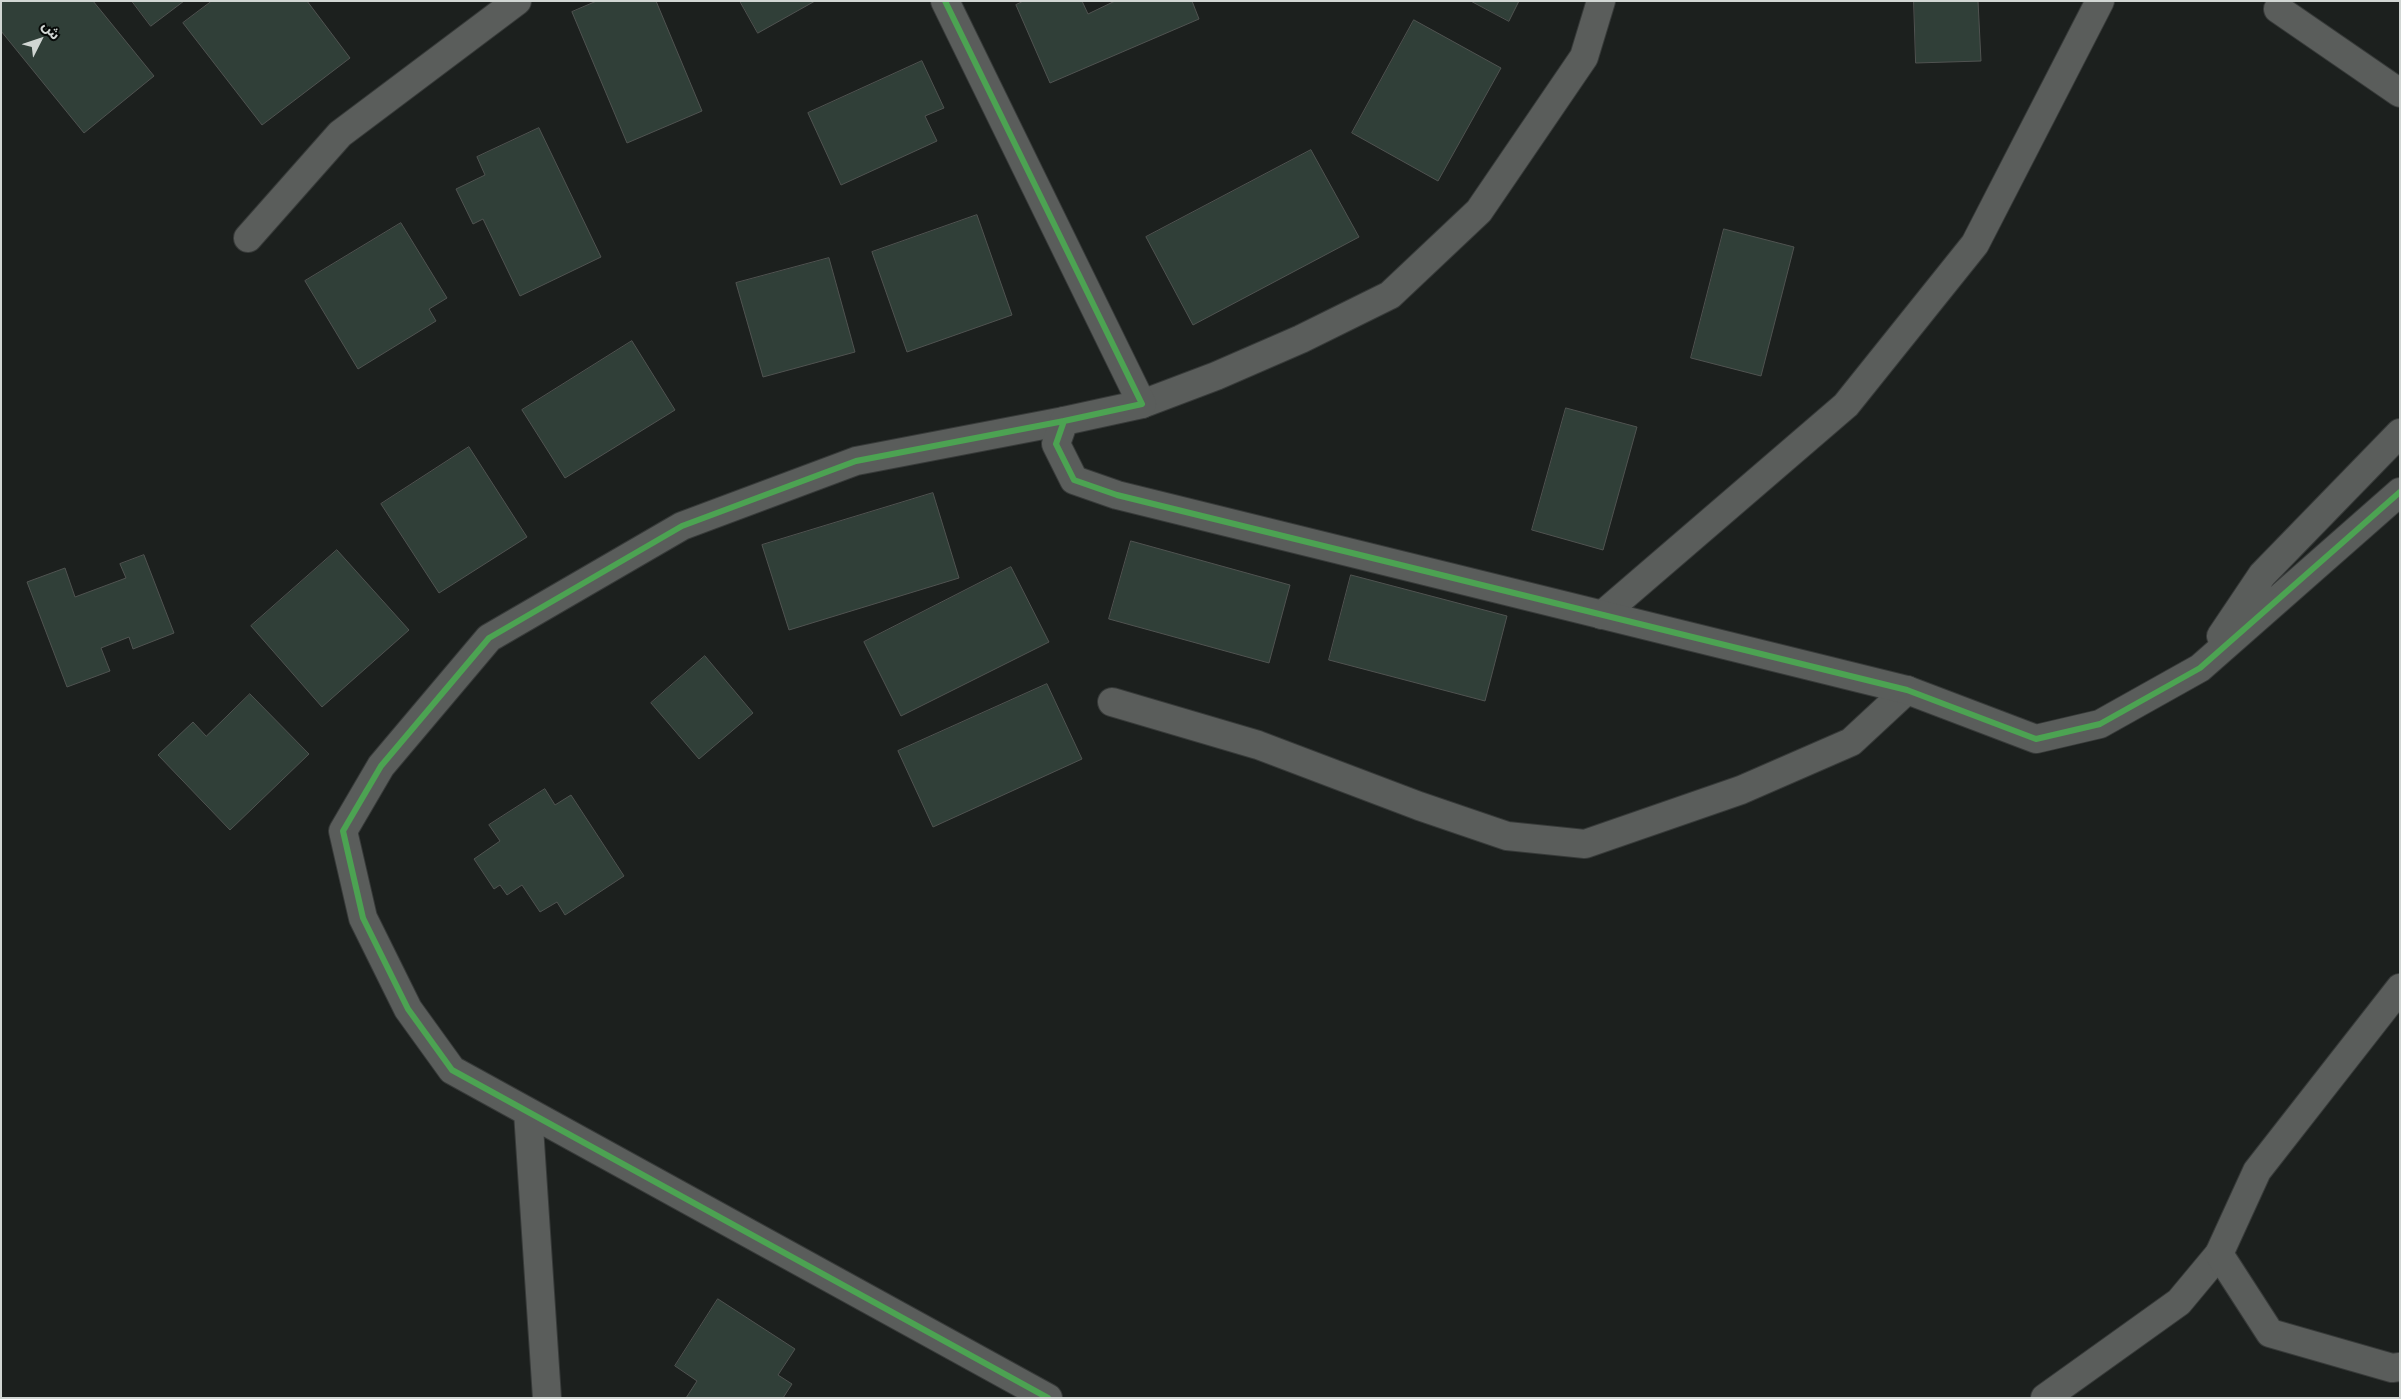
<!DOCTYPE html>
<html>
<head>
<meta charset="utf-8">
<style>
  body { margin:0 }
  #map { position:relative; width:2401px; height:1399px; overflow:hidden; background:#1c201e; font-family:"Noto Sans","Noto Sans Arabic",sans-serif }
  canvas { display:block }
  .frame { position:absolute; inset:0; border:2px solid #d1d6d3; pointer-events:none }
  .north { position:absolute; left:15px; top:15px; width:50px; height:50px; -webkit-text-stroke:4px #070a08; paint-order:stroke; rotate:49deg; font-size:14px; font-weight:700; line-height:20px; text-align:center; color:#d1d6d3 }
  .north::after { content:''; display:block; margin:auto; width:18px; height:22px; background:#d1d6d3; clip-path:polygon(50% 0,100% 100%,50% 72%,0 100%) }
</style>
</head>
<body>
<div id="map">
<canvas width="2401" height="1399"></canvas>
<div class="frame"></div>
<div class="north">ش</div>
</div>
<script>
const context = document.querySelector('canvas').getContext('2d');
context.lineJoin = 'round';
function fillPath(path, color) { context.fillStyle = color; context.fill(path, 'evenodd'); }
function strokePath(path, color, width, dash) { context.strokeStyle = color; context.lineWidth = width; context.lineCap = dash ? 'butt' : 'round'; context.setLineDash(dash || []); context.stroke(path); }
const building = new Path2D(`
  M1,1H93L154,76L84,133L1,31Z
  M132,1H184L151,26Z
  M212,1H307L350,58L262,125L183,23Z
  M597,1H656L702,111L627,143L572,12Z
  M740,1H815L758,33Z
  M1024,1H1082L1088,14L1115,1H1192L1199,19L1050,83L1016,5Z
  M1471,1H1519L1509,21Z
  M1914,1H1978L1981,61L1916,63Z
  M1414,20L1501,68L1438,181L1352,133Z
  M922,61L944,108L925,116L937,141L841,185L808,113Z
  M539,128L601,257L520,296L483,219L473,224L456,189L485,175L477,157Z
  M1311,150L1359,237L1193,325L1146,237Z
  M977,215L1012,315L907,352L872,252Z
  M401,223L447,298L429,309L436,321L358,369L305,281Z
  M1724,229L1794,247L1761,376L1691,358Z
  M829,258L855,352L763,377L736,283Z
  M632,341L675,410L565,478L522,410Z
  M1566,408L1637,427L1603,550L1532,530Z
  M469,447L527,537L439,593L381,504Z
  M933,493L959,578L789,630L762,545Z
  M1131,541L1290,585L1269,663L1109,619Z
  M337,550L409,630L322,707L251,626Z
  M144,555L174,633L133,649L129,637L101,648L110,671L67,687L27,582L65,568L75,597L126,578L120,564Z
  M1011,567L1049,642L901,716L864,642Z
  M1351,575L1507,616L1485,701L1329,660Z
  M705,656L753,713L699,759L651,703Z
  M1047,684L1082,759L933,827L898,751Z
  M250,694L309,754L230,830L158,755L193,722L206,736Z
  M545,789L555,805L571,795L624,876L565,915L557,902L540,912L522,885L507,895L500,885L494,889L474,859L500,841L489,825Z
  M718,1299L795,1349L778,1375L792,1384L783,1398H686L697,1381L675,1366Z`);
fillPath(building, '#303f38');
strokePath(building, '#505351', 1);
const street = new Path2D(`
  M248,238L340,134L517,1
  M1142,404L1216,376L1301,339L1390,295L1479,211L1584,57L1601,1
  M1602,615L1846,405L1975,244L2100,1
  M1112,702L1258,745L1419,806L1507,836L1585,844L1741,790L1851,742L1907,690
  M528,1112L547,1398
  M1048,1398L452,1070L408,1009L363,918L343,831L381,766L489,638L682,526L856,461L1064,421
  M2045,1398L2179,1302L2219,1254`);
const secondary = new Path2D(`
  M945,1L1142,404L1064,421L1056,444L1074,480L1117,495L1907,690L2036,739L2100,724L2200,668L2400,492
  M2278,9L2400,93
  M2221,636L2262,575L2400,433
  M2400,988L2257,1171L2219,1254L2270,1333L2392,1368L2400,1367`);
strokePath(street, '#373a39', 30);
strokePath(secondary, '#373a39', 30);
strokePath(street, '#5a5d5b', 28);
strokePath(secondary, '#5a5d5b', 28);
strokePath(new Path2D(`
  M945,1L1142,404L1064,421L1056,444L1074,480L1117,495L1907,690L2036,739L2100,724L2200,668L2400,492
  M1048,1398L452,1070L408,1009L363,918L343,831L381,766L489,638L682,526L856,461L1064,421`), '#4ca352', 6);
</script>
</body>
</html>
